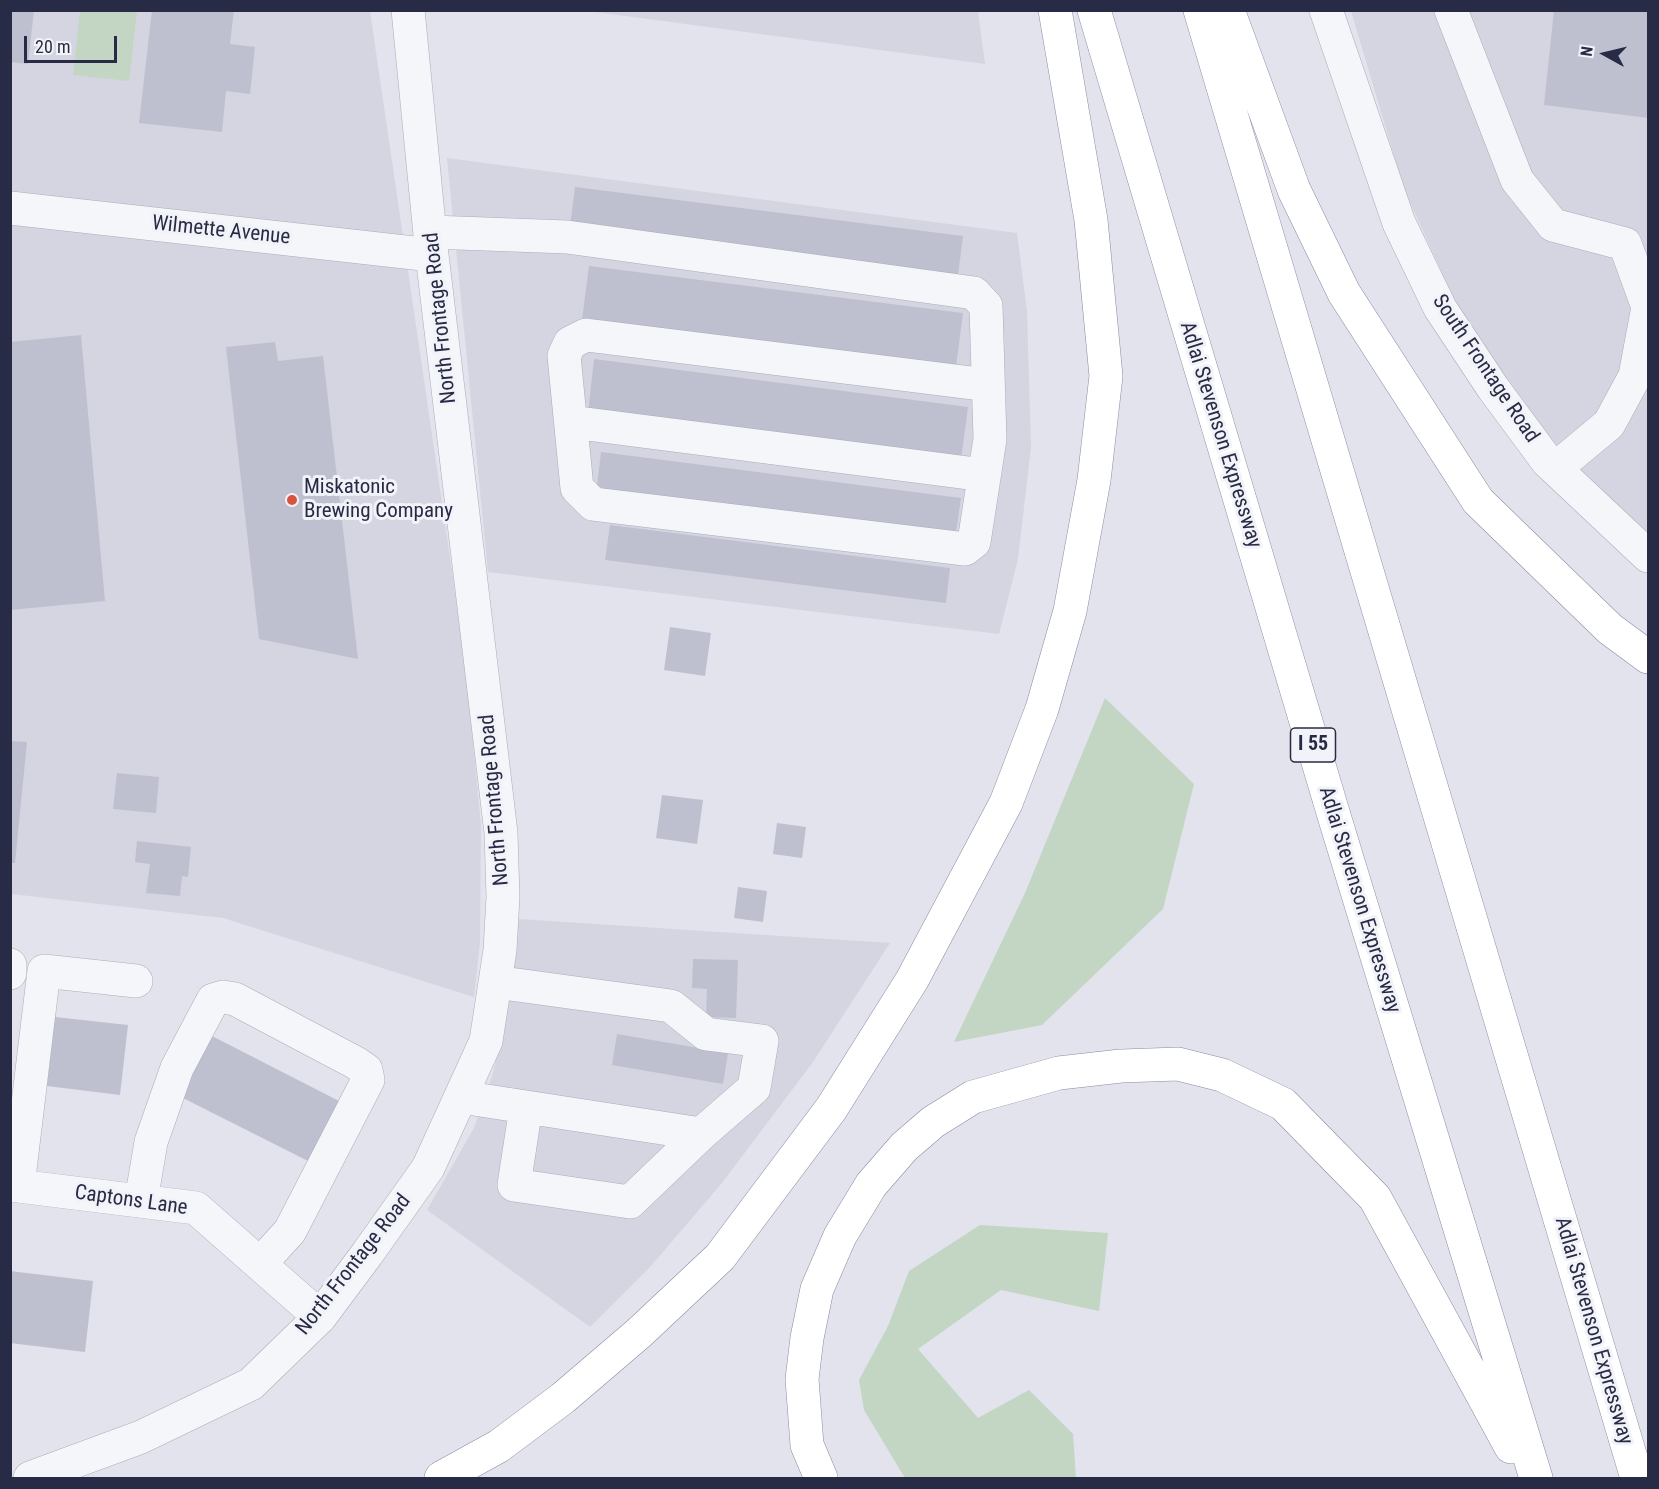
<!DOCTYPE html>
<html>
<head>
<meta charset="utf-8">
<style>
  body { margin:0 }
  #map { position:relative; width:1659px; height:1489px; overflow:hidden; background:#e2e3ec; font-family:"Roboto Condensed",sans-serif }
  canvas { display:block }
  .frame { position:absolute; inset:0; border:12px solid #282b45; pointer-events:none }
  .north { position:absolute; left:1575px; top:24px; width:60px; height:60px; -webkit-text-stroke:4px #f2f3f8; paint-order:stroke; rotate:278deg; font-size:16px; font-weight:700; line-height:24px; text-align:center; color:#282b45 }
  .north::after { content:''; display:block; margin:auto; width:21px; height:27px; background:#282b45; clip-path:polygon(50% 0,100% 100%,50% 72%,0 100%) }
  .scale { position:absolute; left:24px; top:36px; width:93px; height:27px; box-sizing:border-box; border:3px solid #282b45; border-top:0; padding-left:8px; font-size:18px; line-height:21px; white-space:nowrap; color:#282b45; -webkit-text-stroke:4px #f2f3f8; paint-order:stroke }
</style>
</head>
<body>
<div id="map">
<canvas width="1659" height="1489"></canvas>
<div class="frame"></div>
<div class="north">N</div>
<div class="scale">20 m</div>
</div>
<script>
const context = document.querySelector('canvas').getContext('2d');
context.lineJoin = 'round';
function fillPath(path, color) { context.fillStyle = color; context.fill(path, 'evenodd'); }
function strokePath(path, color, width, dash) { context.strokeStyle = color; context.lineWidth = width; context.lineCap = dash ? 'butt' : 'round'; context.setLineDash(dash || []); context.stroke(path); }
function write(font, color, halo, rows, align = 'center') {
  context.font = font + ' "Roboto Condensed",sans-serif'; context.lineWidth = 6; context.setLineDash([]); context.textBaseline = 'middle'; context.strokeStyle = halo; context.fillStyle = color; for (const [text, x, y, turn = 0] of rows) {
    context.save(); context.translate(x, y); context.rotate((+turn || 0) * Math.PI / 180); context.textAlign = isNaN(turn) ? turn : align; if (halo) context.strokeText(text, 0, 0); context.fillText(text, 0, 0); context.restore();
  }
}
fillPath(new Path2D(`
  M11,11H370L466,667L481,826L480,942L474,997L223,918L11,894Z
  M588,11H978L985,64Z
  M1351,11H1648V539L1550,442L1458,308L1404,189Z
  M447,158L1017,233L1027,312L1031,447L1018,559L999,634L488,572Z
  M519,919L890,943L813,1062L722,1183L651,1266L590,1327L427,1210L474,1128L493,1073L509,1004Z`), '#d4d5e1');
fillPath(new Path2D(`
  M66,11H137L129,81L73,75L80,12Z
  M1105,698L1194,784L1163,909L1042,1025L954,1042L1025,893Z
  M980,1225L1108,1233L1099,1311L1001,1290L918,1349L978,1418L1029,1390L1073,1434L1076,1478H905L864,1410L859,1380L888,1326L909,1271Z`), '#c2d6c3');
fillPath(new Path2D(`
  M10,10H34L28,64L10,62Z
  M152,10H234L230,44L255,47L250,94L226,91L222,132L139,123Z
  M1554,10H1648V118L1544,105Z
  M575,187L963,236L958,275L570,226Z
  M589,266L963,313L956,367L582,320Z
  M81,335L105,601L10,610V342Z
  M275,342L278,361L323,356L358,659L259,639L226,347Z
  M594,359L968,407L961,460L588,413Z
  M601,452L961,498L955,540L596,494Z
  M610,525L950,568L946,603L605,560Z
  M670,627L711,633L705,676L664,670Z
  M10,741L27,742L15,863H10Z
  M117,773L159,777L156,813L113,809Z
  M662,795L703,800L697,844L656,838Z
  M777,823L806,827L802,858L773,854Z
  M137,841L191,847L188,877L182,876L180,896L146,893L150,864L135,862Z
  M738,887L767,891L763,922L734,918Z
  M693,959L738,960L736,1018L706,1017L707,989L692,988Z
  M55,1017L128,1025L120,1095L47,1086Z
  M617,1034L728,1053L723,1084L612,1065Z
  M212,1036L339,1101L308,1161L181,1097Z
  M10,1271L93,1281L85,1352L10,1343Z`), '#bfc0cf');
const minor = new Path2D(`
  M1326,10L1399,223L1440,308L1493,388L1547,461L1648,556
  M1451,10L1517,180L1553,225L1625,244L1648,307L1635,376L1609,424L1556,468
  M10,208L432,255
  M431,232L567,237L974,293L986,306L990,439L974,542L965,549L593,504L577,488L564,356L570,343L586,335L988,385
  M571,422L984,475
  M10,965V973
  M461,1097L701,1134L754,1088L762,1041L706,1034L671,1006L495,982
  M526,1107L514,1185L630,1202L701,1134
  M10,1185L196,1208L320,1317
  M18,1186L44,971L136,981
  M141,1201L151,1142L177,1068L213,1000L223,997L235,999L356,1063L366,1070L368,1080L290,1231L260,1264
  M30,1478L141,1437L251,1384L320,1317L367,1254L428,1168L486,1041L500,950L503,897L501,833L432,255L408,10`);
const highway = new Path2D(`
  M1094,10L1335,819L1536,1478
  M1200,10L1637,1478
  M1228,10L1294,190L1344,293L1478,501L1610,629L1648,657
  M441,1478L499,1446L563,1398L639,1333L720,1257L831,1109L912,980L1006,803L1042,709L1070,611L1094,480L1106,376L1091,220L1055,10
  M821,1478L807,1445L802,1379L807,1338L817,1289L840,1236L871,1185L904,1147L933,1122L973,1097L1059,1073L1121,1066L1178,1064L1222,1075L1283,1104L1375,1198L1511,1447`);
strokePath(minor, '#aaacba', 34);
strokePath(highway, '#888ba3', 34);
strokePath(minor, '#f5f6f9', 33);
strokePath(highway, '#fff', 33);
for (const [x, y, r, color] of [
  [292,500,6,"#d9523e"]
]) { const dot = new Path2D(); dot.arc(x, y, r, 0, 2 * Math.PI); context.fillStyle = color; context.fill(dot); strokePath(dot, '#f2f3f8', 2); }
for (const [x, y, w] of [
  [1313,745,45]
]) { const box = new Path2D(); box.roundRect(x - w / 2, y - 17, w, 34, 4.5); context.fillStyle = '#f2f3f8'; context.fill(box); strokePath(box, '#282b45', 1.5); }
write('bold 20px', '#282b45', null, [
  ["I 55",1313,745]
]);
write('21px', '#282b45', '#f2f3f8', [
  ["Wilmette Avenue",221,231,6],
  ["North Frontage Road",441,318,-96],
  ["South Frontage Road",1485,369,56],
  ["Adlai Stevenson Expressway",1220,435,73],
  ["North Frontage Road",495,800,-95],
  ["Adlai Stevenson Expressway",1359,900,73],
  ["Captons Lane",131,1201,8],
  ["North Frontage Road",354,1265,-52],
  ["Adlai Stevenson Expressway",1593,1331,74]
]);
write('21px', '#282b45', '#f2f3f8', [
  ["Miskatonic",304,488],
  ["Brewing Company",304,512]
], 'left');
</script>
</body>
</html>
